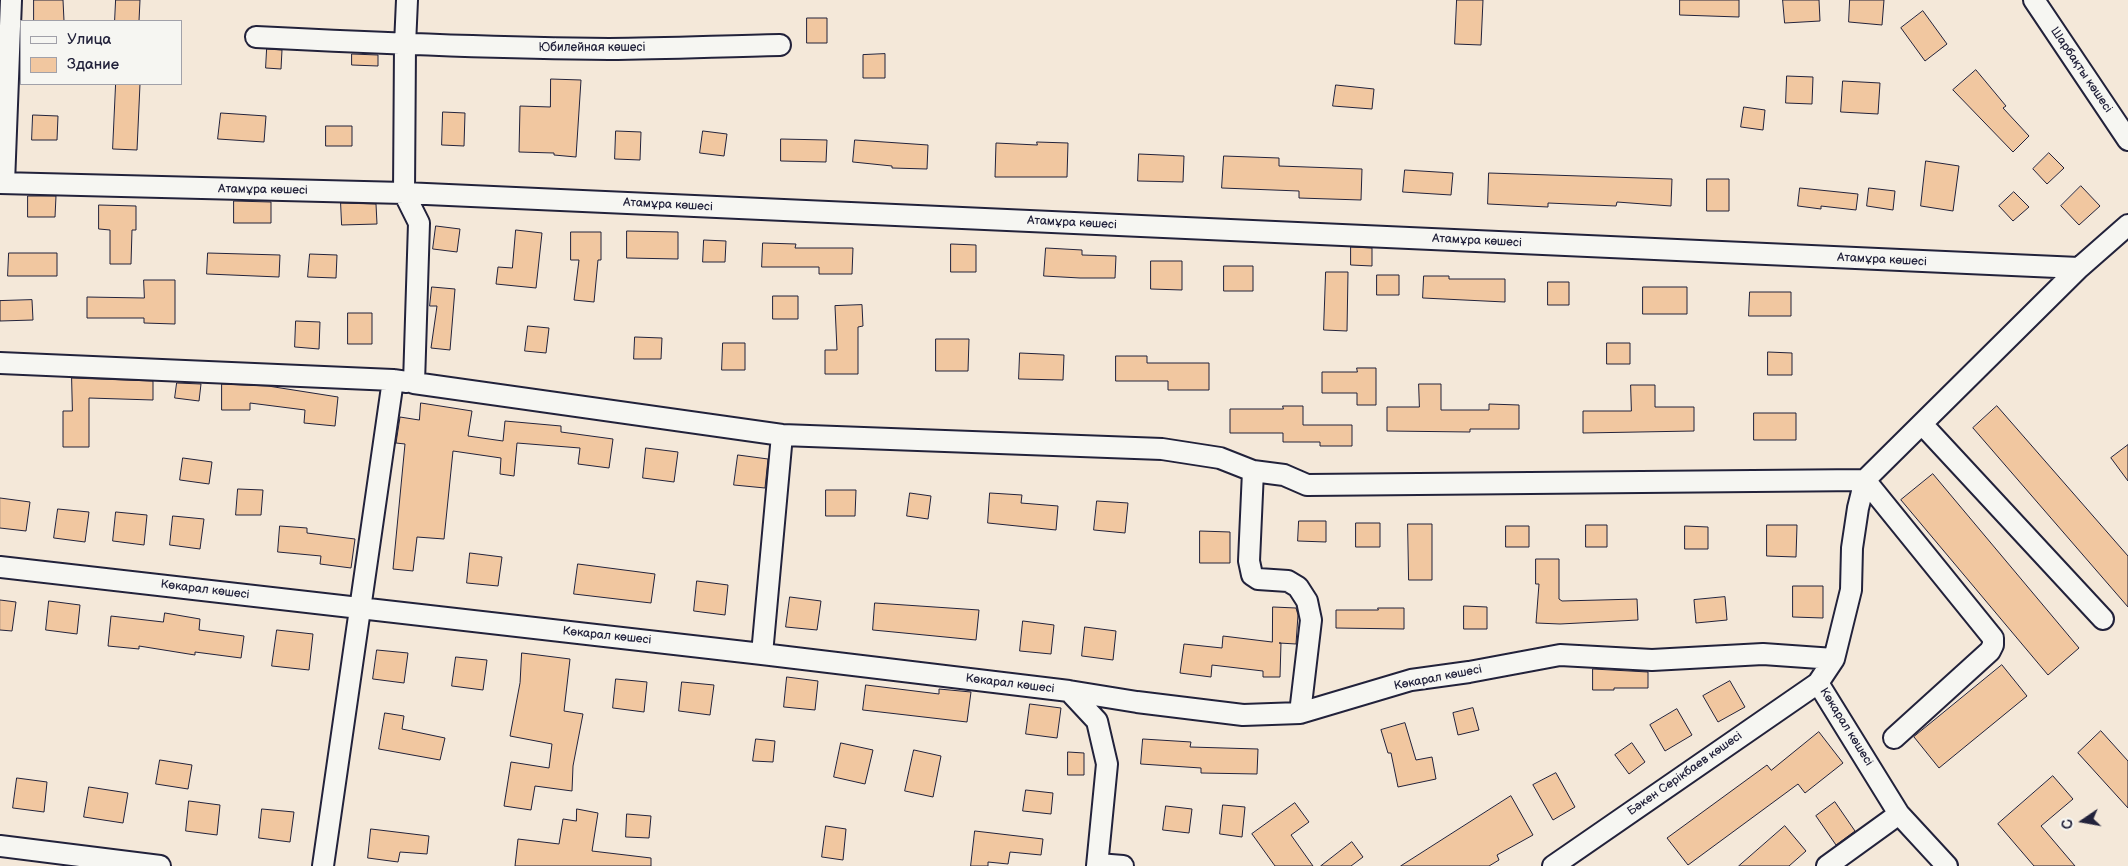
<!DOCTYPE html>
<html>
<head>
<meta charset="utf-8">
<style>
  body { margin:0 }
  #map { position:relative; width:2128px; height:866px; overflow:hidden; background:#f4e8d9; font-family:"Balsamiq Sans",sans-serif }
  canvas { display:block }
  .legend { position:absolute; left:20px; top:20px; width:162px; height:65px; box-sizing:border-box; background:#f6f6f2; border:1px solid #a1a1a9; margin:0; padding:6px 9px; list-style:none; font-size:15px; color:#22223b }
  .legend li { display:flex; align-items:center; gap:10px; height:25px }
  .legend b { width:25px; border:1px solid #a1a1a9 }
  .north { position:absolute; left:2058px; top:796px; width:50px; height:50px; -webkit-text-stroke:4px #f6f6f2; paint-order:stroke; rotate:258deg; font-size:14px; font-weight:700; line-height:20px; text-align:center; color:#22223b }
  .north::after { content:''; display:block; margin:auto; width:18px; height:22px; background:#22223b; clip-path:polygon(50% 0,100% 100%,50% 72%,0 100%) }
</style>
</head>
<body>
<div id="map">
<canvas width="2128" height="866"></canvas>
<ul class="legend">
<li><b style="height:6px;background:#f6f6f2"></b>Улица</li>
<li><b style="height:14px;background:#f1c7a0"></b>Здание</li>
</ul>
<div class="north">С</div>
</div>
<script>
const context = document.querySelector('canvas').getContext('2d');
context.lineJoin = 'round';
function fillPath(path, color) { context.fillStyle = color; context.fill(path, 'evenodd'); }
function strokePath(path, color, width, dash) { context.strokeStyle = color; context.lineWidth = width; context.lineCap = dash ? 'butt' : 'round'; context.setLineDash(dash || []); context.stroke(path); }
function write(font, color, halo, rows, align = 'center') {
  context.font = font + ' "Balsamiq Sans",sans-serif'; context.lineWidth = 4.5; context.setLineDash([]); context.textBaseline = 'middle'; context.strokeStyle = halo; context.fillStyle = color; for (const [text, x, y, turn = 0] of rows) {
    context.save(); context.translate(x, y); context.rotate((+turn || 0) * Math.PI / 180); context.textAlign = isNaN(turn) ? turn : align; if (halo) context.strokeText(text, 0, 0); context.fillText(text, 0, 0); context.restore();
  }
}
const building = new Path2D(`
  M34,0H63L64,21H34Z
  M116,0H140L139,21H115Z
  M1457,0H1483L1481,45L1455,44Z
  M1680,0H1739V17L1680,15Z
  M1783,0H1819L1820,21L1785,23Z
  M1850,0H1884L1882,25L1849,22Z
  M1923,11L1947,44L1925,61L1901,28Z
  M807,18H827V43H807Z
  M267,49L282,50L281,69L266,68Z
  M352,54L378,55V66L352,65Z
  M885,54V78H863V55Z
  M1976,70L2006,106L2003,108L2029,136L2013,152L1953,90Z
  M1787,76L1813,77L1812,104L1786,103Z
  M551,79L581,80L576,157L554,155V153L519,152L520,106L550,107Z
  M1843,81L1880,83L1878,114L1841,112Z
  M116,84H140L137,150L113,149Z
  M1336,85L1374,89L1372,109L1333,106Z
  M1744,107L1765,110L1763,130L1741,127Z
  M443,112L465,113L464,146L442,145Z
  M221,113L266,116L264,142L218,139Z
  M33,115L58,116L57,140H32Z
  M326,126H352V146H326Z
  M616,131L641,132L640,160L615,159Z
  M703,131L727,134L724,156L700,153Z
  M781,139L827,140L826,162L781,161Z
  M855,140L928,145L927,169L892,168V166L853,162Z
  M1037,142L1068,143L1067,177H995L996,143L1037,145Z
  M2049,153L2064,168L2047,184L2033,169Z
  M1139,154L1184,156L1183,182L1138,181Z
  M1224,156L1279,158V166L1362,169L1361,200L1299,198V191L1222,188Z
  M1926,161L1959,166L1953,211L1921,206Z
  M1405,170L1453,173L1451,195L1403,192Z
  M1489,173L1672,179L1671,206L1617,202L1616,206L1548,203V207L1488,204Z
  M1707,179H1729V211H1707Z
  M2081,186L2100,206L2079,225L2061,206Z
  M1800,188L1858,194L1856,210L1821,206V209L1798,206Z
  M1869,188L1895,191L1893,210L1867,206Z
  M2014,192L2029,207L2013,221L1999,206Z
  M28,196H56L55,217H28Z
  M234,201L271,202V223H234Z
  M341,203L376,204L377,224L342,225Z
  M99,205L136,206V230H132L131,264H110V230L99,229Z
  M436,226L460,229L457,252L433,249Z
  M516,230L542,233L536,288L496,284L498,267L512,268Z
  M627,231L678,232V259L627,258Z
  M571,232H601V260H598L594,302L574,300L579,260H571Z
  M704,240L726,241L725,262H703Z
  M763,243L796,244L795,248H853L852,274H819V267H762Z
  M951,244L976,245V272H951Z
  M1351,247L1372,248V266L1351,265Z
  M1046,248L1082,250V255L1116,256L1115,278H1080L1044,276Z
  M9,253H57V276H8Z
  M208,253L280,255L279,277L207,274Z
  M310,254L337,255L336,278L308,277Z
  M1151,261H1182V290L1151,289Z
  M1224,266H1253V291H1224Z
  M1326,272H1348L1347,331L1324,330Z
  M1377,275H1399V295H1377Z
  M1424,276H1449V279H1505V302L1423,298Z
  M144,280H175V324L144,323V318H87V297L144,298Z
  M1548,282H1569V305H1548Z
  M432,287L455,289L450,350L431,348L437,306H430Z
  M1643,287H1687V314H1643Z
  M1750,292H1791V316H1749Z
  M773,296H798V319H773Z
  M32,300L33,320L0,321V301Z
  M862,305L863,326L858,327V374H825V350H837L835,306Z
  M348,313H372V344H348Z
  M296,321L320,322L319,349L295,347Z
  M528,326L549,328L546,353L525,351Z
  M635,337L662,338L661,359H634Z
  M936,339H969L968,371H936Z
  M723,343H745V370H722Z
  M1607,343H1630V364H1607Z
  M1768,352L1792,353V375H1768Z
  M1020,353L1064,355L1063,380L1019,379Z
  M1116,356H1147V363H1209V390H1168V381H1116Z
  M1357,368H1376V405H1357V393H1322V372H1357Z
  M72,378L153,381V400L89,398V447H63V411H72Z
  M177,383L201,384L199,401L175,398Z
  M222,384L268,386L338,397L335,426L304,423L305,410L250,403V410H222Z
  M1419,384H1441V410H1489V404L1519,405V429H1470V432L1387,431V407H1419Z
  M1631,385H1655V407H1694V431L1583,433V411H1631Z
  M421,403L472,411L468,436L503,441L505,421L561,426V432L613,439L609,468L578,464L580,448L517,443L514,476L500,474L501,458L453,451L444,539L417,537L413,571L393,569L405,444L396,443L400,417L419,420Z
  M1283,406H1303V425H1352V446H1320V442H1283V433H1230V409H1283Z
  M1997,406L2128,556V607L1973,428Z
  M1754,413H1796V440H1754Z
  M2128,445V481L2111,458Z
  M646,448L678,452L674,482L643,478Z
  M738,455L768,459L765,488L734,485Z
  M183,458L212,462L209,484L180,480Z
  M1933,474L2079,648L2048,675L1901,500Z
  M238,489L263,490L261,515H236Z
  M826,490H856L855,516H826Z
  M910,493L931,496L928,519L907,516Z
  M990,493L1022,495L1021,503L1058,506L1056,530L988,523Z
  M0,498L30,502L26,531L0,528Z
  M1097,501L1128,503L1125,533L1094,530Z
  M58,509L89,512L85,542L54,538Z
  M116,512L147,515L144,545L113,541Z
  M173,516L204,519L200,549L170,545Z
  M1299,521H1326V542L1298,541Z
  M1356,523H1380V547H1356Z
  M1408,524H1432V580H1409Z
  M1586,525H1607V547H1586Z
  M1767,525H1797L1796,557L1767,556Z
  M280,526L307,528V533L355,539L351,568L320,564L321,556L278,552Z
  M1506,526H1529V547H1506Z
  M1685,526L1708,527V549H1685Z
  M1200,531L1230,532V563H1200Z
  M470,553L502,557L498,586L467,583Z
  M1536,559H1559V599L1562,601L1637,599L1638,620L1560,624L1536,623L1539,584H1536Z
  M578,564L655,574L651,603L574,594Z
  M697,581L728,585L725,615L694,611Z
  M1793,586H1823V618L1793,617Z
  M790,597L821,601L817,630L786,627Z
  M1725,597L1727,620L1696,623L1694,600Z
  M0,600L16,602L12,631L0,630Z
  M49,601L80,605L77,634L46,630Z
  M875,603L979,610L976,640L873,630Z
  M1464,606L1487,607V629H1464Z
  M1273,607L1296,608L1298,615L1296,644L1279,643H1281L1280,677H1263V671L1212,665L1211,677L1180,673L1184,644L1222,648L1223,636L1272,642Z
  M1378,608H1404V629L1336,628V610H1378Z
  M165,613L200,619L199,630L244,636L241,658L195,652V655L139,646V649L108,646L111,616L163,622Z
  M1023,621L1054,625L1051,654L1020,651Z
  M1085,627L1116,631L1113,660L1082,656Z
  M277,630L313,634L309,670L272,666Z
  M377,650L408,653L404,683L373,679Z
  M522,653L570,659L564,711L583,714L573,766L572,791L535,786L531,810L504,806L511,762L549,768L552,744L510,736L520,683Z
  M456,657L487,660L483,690L452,686Z
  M2002,665L2027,696L1939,768L1914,737Z
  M1593,669L1648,672V688H1614V690H1593Z
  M787,677L818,681L815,710L784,707Z
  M616,679L647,682L644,712L613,708Z
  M1730,681L1745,707L1718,722L1703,696Z
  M682,682L714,685L710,715L679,711Z
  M866,685L939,694V689L971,692L967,722L863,710Z
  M1030,704L1061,708L1057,738L1026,734Z
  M1473,708L1479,730L1458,735L1453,713Z
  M1677,709L1692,735L1665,751L1650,725Z
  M385,713L404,716L402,729L445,738L440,760L379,749Z
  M1405,723L1416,760L1432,757L1436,779L1398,787L1391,753H1388L1381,730Z
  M2101,731L2128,761V808L2078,753Z
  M1819,732L1843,763L1805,793L1798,784L1688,865L1667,838L1767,765L1771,770Z
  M756,739L775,741L773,762L753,761Z
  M1143,739L1191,742L1190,747L1258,749L1257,774L1201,773V768L1141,764Z
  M841,743L873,750L865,784L834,777Z
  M1632,743L1645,762L1629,774L1615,755Z
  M914,750L941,756L933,797L905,791Z
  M1068,752L1084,753V775H1068Z
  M160,760L192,765L188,789L156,784Z
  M1556,773L1575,807L1553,820L1533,785Z
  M2053,776L2073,799L2041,826L2075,866H2034L1998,824Z
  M17,778L47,782L44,812L13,808Z
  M89,787L128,793L123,823L84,817Z
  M1026,790L1053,793L1051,814L1023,811Z
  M1511,796L1533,835L1497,855L1499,860L1489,866H1401Z
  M189,801L220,805L217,835L186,831Z
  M1835,802L1855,831L1836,845L1816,816Z
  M1295,803L1309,822L1291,835L1313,866H1275L1252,834Z
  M1223,805L1245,807L1242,837L1220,834Z
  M1166,806L1192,809L1189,833L1163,830Z
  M262,809L294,812L290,842L259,838Z
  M577,809L598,813L592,851L651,858V866H515L518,839L559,844L563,819L576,821Z
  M627,814L651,816L649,838L626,837Z
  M826,826L846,829L843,860L822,857Z
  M1785,826L1806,851L1789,866H1739Z
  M371,829L429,836L427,854L400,852L398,862L368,858Z
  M975,831L1043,839L1041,855L1010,852L1008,864L988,862V866H971Z
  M1352,842L1363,857L1351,866H1321Z`);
fillPath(building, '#f1c7a0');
strokePath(building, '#22223b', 1);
const minor = new Path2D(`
  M407,0L405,45L404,193L419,223L414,383L782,435L1162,449L1220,458L1253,471L1284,475L1307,485L1865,480L2079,268
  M2034,0L2128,140
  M256,37C374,43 491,48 609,49C666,49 723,46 780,45
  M0,183L404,193L2079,268L2128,225
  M4,183L11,0
  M0,363L393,380L407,382
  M1922,424L2103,619
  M1253,471L1249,561L1252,575L1258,579L1288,581L1298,587L1307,601L1311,620L1300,713
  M1865,480L1993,638V645L1990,651L1894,738
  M0,567L762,654L1069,691L1137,702L1243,715L1300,713L1411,680L1469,672L1560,655L1652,660L1763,654L1834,659L1818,683L1899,814L1947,866
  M762,654L782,435
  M1834,659L1851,590L1852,548L1858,508L1865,480
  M1069,691L1097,721L1107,764L1097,866
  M0,846L160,866
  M1098,864L1123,866
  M323,866L393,380
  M1553,866L1818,683
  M1827,866L1899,814`);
strokePath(minor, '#22223b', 24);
strokePath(minor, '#f6f6f2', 20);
write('12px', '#22223b', '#f6f6f2', [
  ["Юбилейная көшесі",592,48],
  ["Шарбақты көшесі",2081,70,56],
  ["Атамұра көшесі",263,190,1],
  ["Атамұра көшесі",668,205,3],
  ["Атамұра көшесі",1072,223,3],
  ["Атамұра көшесі",1477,241,3],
  ["Атамұра көшесі",1882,260,3],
  ["Көкарал көшесі",205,590,7],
  ["Көкарал көшесі",607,636,6],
  ["Көкарал көшесі",1438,678,-11],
  ["Көкарал көшесі",1010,684,7],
  ["Көкарал көшесі",1846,727,58],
  ["Бәкен Серікбаев көшесі",1685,774,-35]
]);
</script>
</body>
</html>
